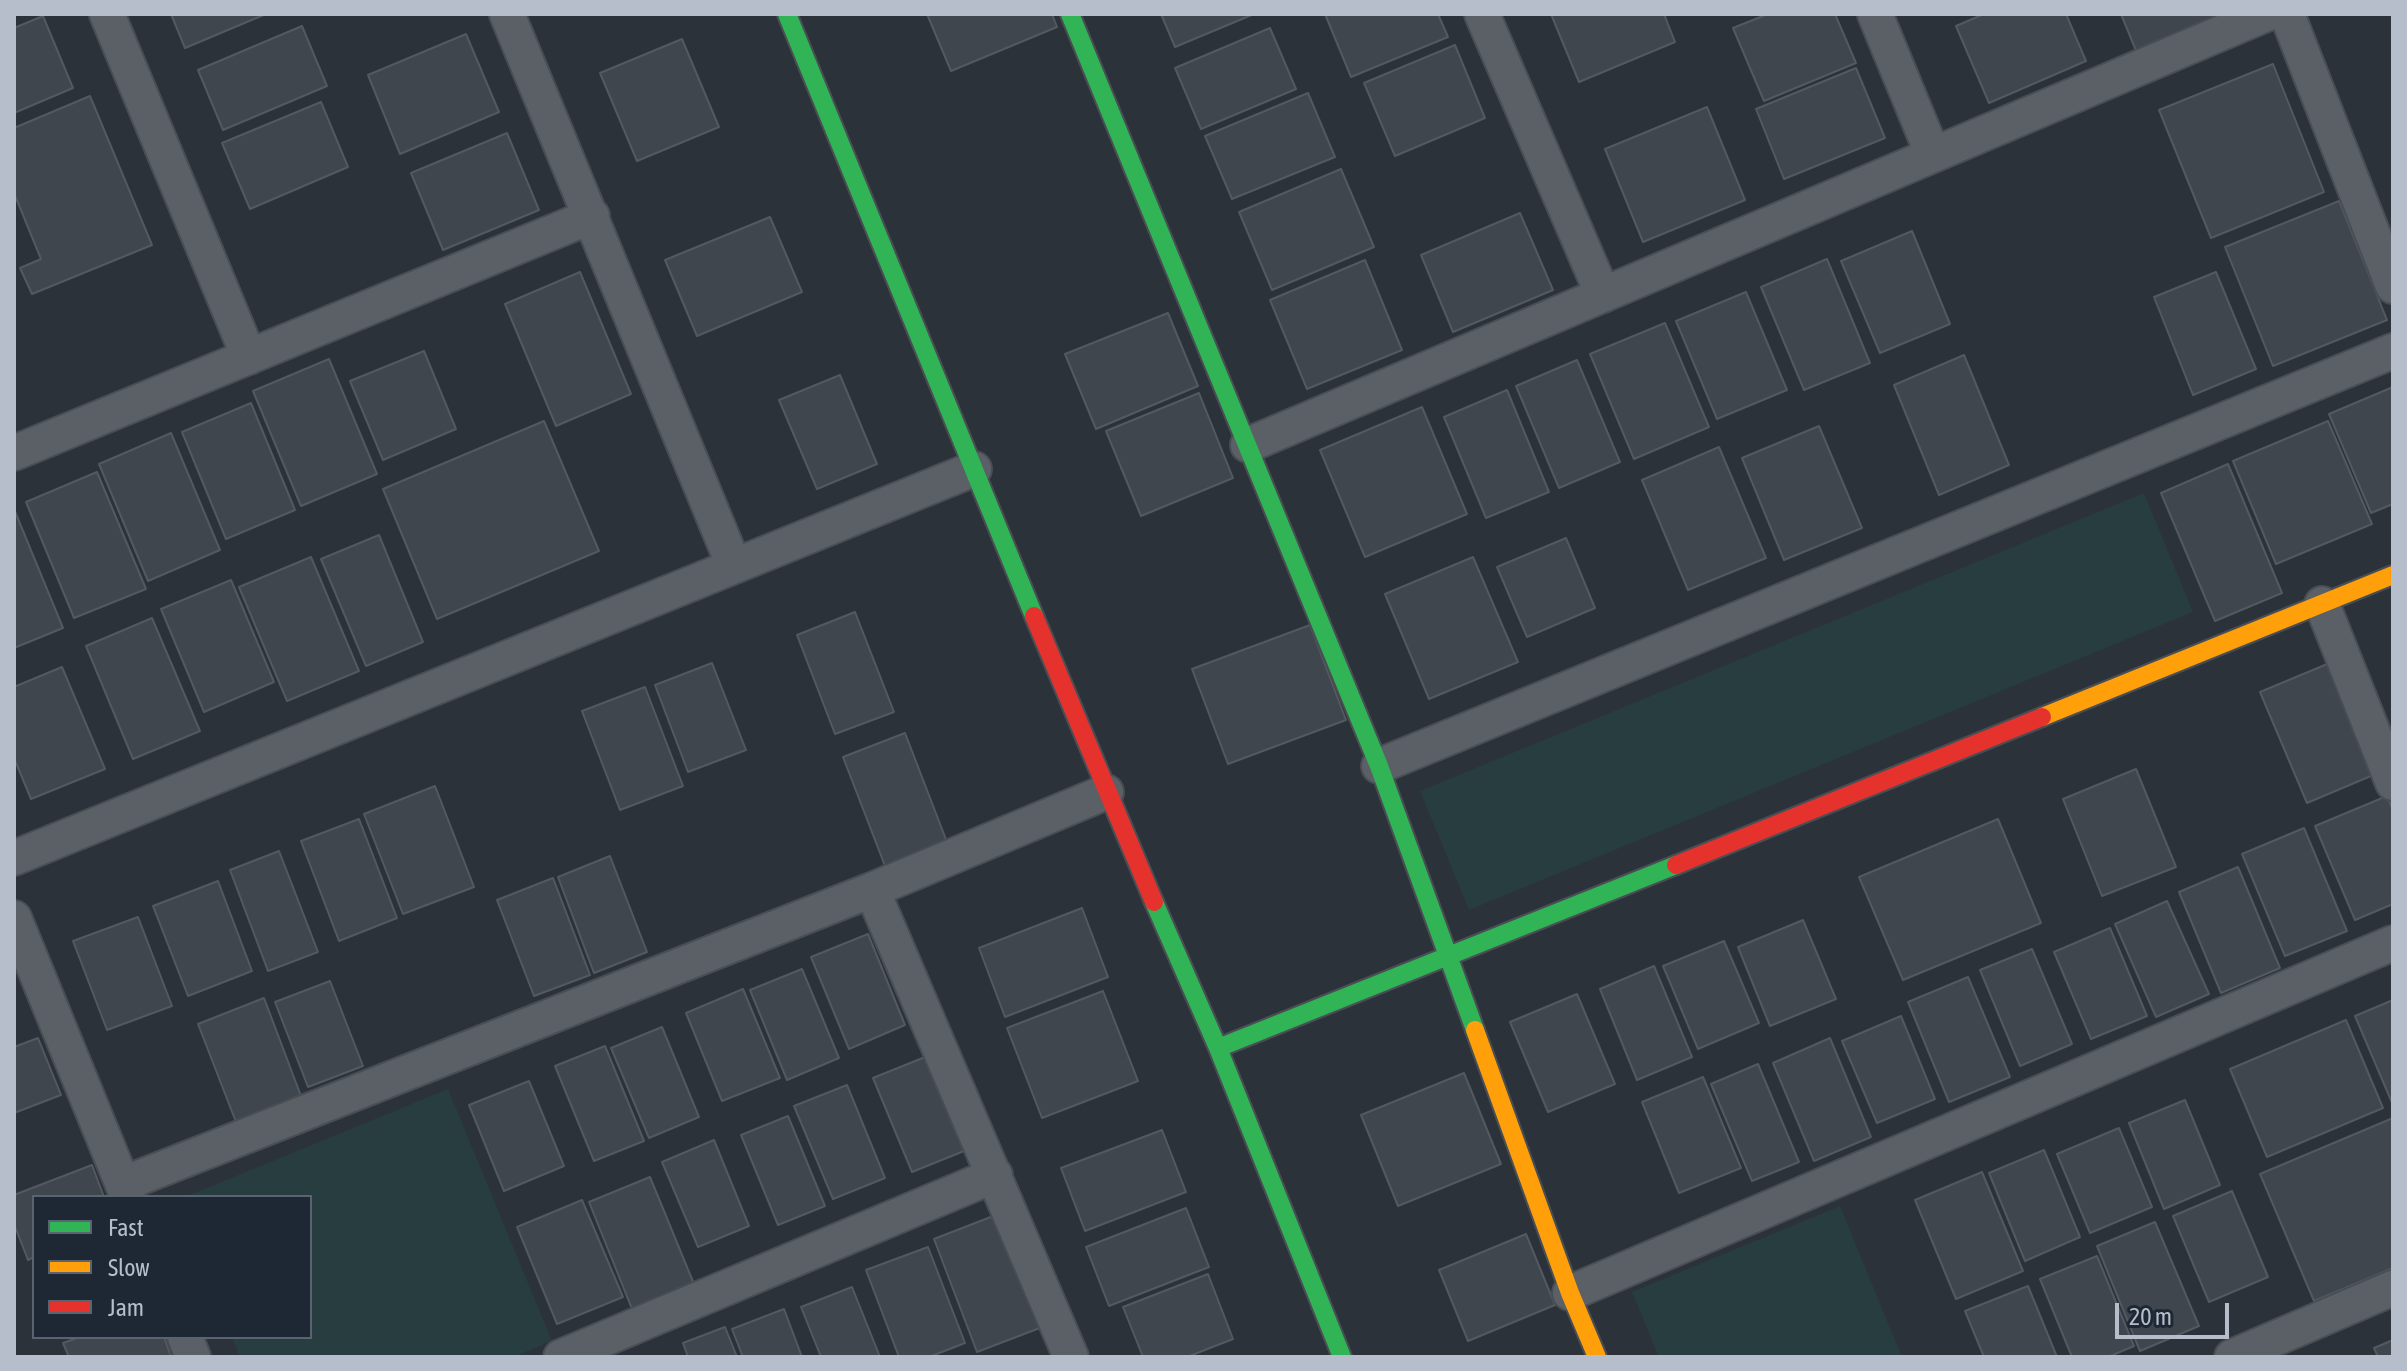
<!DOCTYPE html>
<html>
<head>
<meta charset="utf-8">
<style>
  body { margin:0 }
  #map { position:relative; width:2407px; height:1371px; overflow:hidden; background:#2b323a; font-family:"Asap Condensed",sans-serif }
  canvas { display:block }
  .frame { position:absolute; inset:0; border:16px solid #b5beca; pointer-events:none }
  .legend { position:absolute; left:32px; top:1195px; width:280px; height:144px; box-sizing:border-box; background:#1e2834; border:2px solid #5a6470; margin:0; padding:10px 14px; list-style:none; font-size:24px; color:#b5beca }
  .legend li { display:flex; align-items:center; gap:16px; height:40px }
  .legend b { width:40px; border:2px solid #5a6470 }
  .scale { position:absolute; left:2115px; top:1303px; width:114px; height:36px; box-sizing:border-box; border:4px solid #b5beca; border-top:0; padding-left:10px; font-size:24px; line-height:28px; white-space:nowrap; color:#b5beca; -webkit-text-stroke:6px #1e2834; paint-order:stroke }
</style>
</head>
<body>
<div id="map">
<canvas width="2407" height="1371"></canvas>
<div class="frame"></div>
<ul class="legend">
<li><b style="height:10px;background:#30b455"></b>Fast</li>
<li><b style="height:10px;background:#ff9f0a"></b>Slow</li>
<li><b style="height:10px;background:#e5322d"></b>Jam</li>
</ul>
<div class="scale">20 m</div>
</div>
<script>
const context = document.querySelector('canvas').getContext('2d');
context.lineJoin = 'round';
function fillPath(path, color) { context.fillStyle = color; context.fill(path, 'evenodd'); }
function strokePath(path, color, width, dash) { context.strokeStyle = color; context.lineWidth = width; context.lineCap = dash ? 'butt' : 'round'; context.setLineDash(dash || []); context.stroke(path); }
fillPath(new Path2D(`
  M2144,493L2193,612L1469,910L1420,791Z
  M448,1089L552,1341L513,1357H240L232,1337H310V1197H185Z
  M1840,1206L1902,1357H1659L1632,1292Z`), '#283d3f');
const building = new Path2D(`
  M171,14H266L185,48Z
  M927,14H1052L1057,27L951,71Z
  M1161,14H1254L1175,47Z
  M1325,14H1438L1448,37L1351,77Z
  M1551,14H1664L1675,42L1579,82Z
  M1768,14H1835L1856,63L1764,101L1733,28Z
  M1984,14H2066L2086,61L1989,103L1956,26Z
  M2121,14H2241L2139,58Z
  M43,16L73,88L14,113V28Z
  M302,26L327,86L223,130L198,70Z
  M1270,28L1296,89L1201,129L1175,68Z
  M466,34L499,112L400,154L368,75Z
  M682,39L719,127L637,161L600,73Z
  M1455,45L1485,118L1395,156L1364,83Z
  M2273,64L2324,192L2211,238L2159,110Z
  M1856,68L1885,138L1784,179L1756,109Z
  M1308,93L1335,157L1232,199L1205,136Z
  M90,96L152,245L32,294L20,268L41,259L14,193V128Z
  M321,102L348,167L250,209L222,143Z
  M1707,107L1745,200L1643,242L1605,149Z
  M507,133L539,210L443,250L411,173Z
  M1341,169L1374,247L1272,290L1239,212Z
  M2339,201L2387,320L2273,366L2225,247Z
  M1520,213L1553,290L1453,332L1421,255Z
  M770,217L802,292L697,336L665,260Z
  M1912,231L1950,324L1880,353L1841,261Z
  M1827,259L1870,363L1804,390L1761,287Z
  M1365,260L1402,350L1307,389L1270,300Z
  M580,272L631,394L556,426L505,304Z
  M2216,272L2256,369L2193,395L2154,297Z
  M1746,292L1787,390L1717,419L1676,321Z
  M1168,313L1198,386L1096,429L1065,354Z
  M1665,323L1709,427L1634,459L1590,354Z
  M424,351L456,429L383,460L350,381Z
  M1964,355L2009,465L1939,495L1894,385Z
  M329,359L377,474L301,506L253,391Z
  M1577,360L1620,462L1559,488L1516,386Z
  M840,375L877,464L817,489L779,400Z
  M2393,387V504L2371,513L2329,414Z
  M1507,390L1549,492L1486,518L1444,417Z
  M1199,393L1233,478L1141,516L1106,431Z
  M251,403L295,510L226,539L182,432Z
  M1422,407L1467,514L1365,557L1320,450Z
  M544,421L599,551L437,619L383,489Z
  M2328,421L2372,524L2276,564L2233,461Z
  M1819,426L1862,528L1784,560L1742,458Z
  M171,433L220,550L148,581L99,464Z
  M1719,447L1766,558L1688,590L1642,480Z
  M2228,464L2282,593L2215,621L2161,493Z
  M97,472L146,589L74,618L26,502Z
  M14,509L63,628L14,648Z
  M379,535L423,642L366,666L321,559Z
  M1566,538L1595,608L1527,637L1497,567Z
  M311,557L359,671L287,701L239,587Z
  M1473,557L1518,662L1429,699L1385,594Z
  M231,580L274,682L204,712L161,609Z
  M855,612L894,712L835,734L797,635Z
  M152,618L200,731L133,759L86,646Z
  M1310,625L1346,720L1228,764L1192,669Z
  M2332,662L2378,773L2307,803L2260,692Z
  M712,663L746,750L688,772L655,685Z
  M62,667L105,769L31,799L14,758V687Z
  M645,687L683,786L620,810L582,711Z
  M905,733L947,842L885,866L843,757Z
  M2136,769L2176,867L2102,896L2063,799Z
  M435,786L474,887L403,914L364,814Z
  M2387,796L2393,810V904L2355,920L2315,826Z
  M359,819L397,918L339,941L301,841Z
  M1998,819L2041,923L1903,980L1859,877Z
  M2304,828L2347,931L2285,956L2242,854Z
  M279,851L318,952L268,971L230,870Z
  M610,856L647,952L594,973L558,877Z
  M2238,867L2280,968L2221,993L2179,892Z
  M553,878L590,975L534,996L497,900Z
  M218,881L252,971L188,996L153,906Z
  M2167,901L2209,994L2156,1017L2115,924Z
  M1082,908L1108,977L1005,1017L979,948Z
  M138,917L172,1006L107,1030L73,941Z
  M1803,920L1836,999L1770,1026L1738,947Z
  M2110,928L2147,1016L2091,1039L2054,952Z
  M868,934L905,1025L849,1049L811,957Z
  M1724,941L1759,1023L1698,1049L1663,966Z
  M2032,949L2072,1044L2020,1066L1980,970Z
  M1654,966L1692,1057L1637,1080L1600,989Z
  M802,969L839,1058L787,1080L750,990Z
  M1968,977L2010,1077L1949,1102L1908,1002Z
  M330,981L363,1066L308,1087L275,1002Z
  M743,989L780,1078L722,1101L686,1013Z
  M1103,991L1138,1081L1042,1118L1007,1028Z
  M1577,994L1615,1084L1548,1112L1510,1022Z
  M264,998L301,1096L236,1122L198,1024Z
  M2393,1000V1105L2355,1016Z
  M1901,1016L1935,1099L1877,1123L1842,1041Z
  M2346,1020L2383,1108L2267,1157L2230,1069Z
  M662,1027L699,1117L649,1138L611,1048Z
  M38,1038L61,1095L14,1113V1047Z
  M1830,1038L1871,1137L1814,1161L1773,1063Z
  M605,1046L644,1141L594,1161L555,1066Z
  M935,1053L974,1147L912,1172L873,1078Z
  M1758,1064L1799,1162L1752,1181L1711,1084Z
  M1464,1073L1501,1164L1398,1206L1361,1115Z
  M1703,1077L1741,1168L1679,1193L1642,1102Z
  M529,1081L564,1166L504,1191L469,1105Z
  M847,1085L885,1178L833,1199L794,1106Z
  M2185,1100L2220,1185L2164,1209L2129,1123Z
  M788,1116L825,1206L778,1225L741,1135Z
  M2393,1118V1268L2314,1301L2260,1174Z
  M2119,1128L2152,1207L2090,1233L2057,1154Z
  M1162,1130L1186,1192L1085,1231L1061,1168Z
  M714,1140L749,1226L698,1247L662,1162Z
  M2044,1150L2080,1237L2025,1261L1989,1173Z
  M92,1165L104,1197H34V1257L28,1260L14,1224V1195Z
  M1982,1172L2023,1271L1956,1299L1915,1200Z
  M650,1177L694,1284L632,1309L589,1202Z
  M2232,1191L2268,1277L2209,1302L2173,1216Z
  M582,1200L623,1297L557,1324L517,1227Z
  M1186,1208L1209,1267L1109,1306L1086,1247Z
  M1001,1213L1045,1326L977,1352L934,1239Z
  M2155,1222L2199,1326L2140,1351L2097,1246Z
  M1526,1234L1555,1305L1468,1341L1439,1270Z
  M928,1247L965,1343L929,1357H899L866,1270Z
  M2097,1256L2134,1346L2108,1357H2072L2040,1279Z
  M1208,1274L1233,1339L1187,1357H1143L1123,1307Z
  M2028,1286L2057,1357H1984L1965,1311Z
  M852,1287L880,1357H821L801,1307Z
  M784,1309L802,1357H743L732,1329Z
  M725,1327L737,1357H688L683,1343Z
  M80,1337H164L171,1357H69L63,1343Z
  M2393,1340V1357H2378L2374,1348Z`);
fillPath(building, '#40464d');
strokePath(building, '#535961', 2);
const street = new Path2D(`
  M107,14L249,357
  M507,14L734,566
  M1482,14L1603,295
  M1875,14L1933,155
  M2287,14L2393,286
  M1248,445L2266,14
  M14,453L592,216
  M2322,604L2393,783
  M1379,766L2393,351
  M14,858L974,469
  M872,890L1071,1357
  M14,918L128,1197
  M123,1184L872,890L1106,792
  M1570,1293L2393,943
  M185,1337L193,1357
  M561,1357L995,1175
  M2232,1357L2393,1288`);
const fast = new Path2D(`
  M787,14L1034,616
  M1070,14L1379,766L1475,1030
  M1154,902L1218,1048L1342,1357
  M1218,1048L1676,865`);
const slow = new Path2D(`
  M2042,717L2393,575
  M1475,1030L1570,1293L1597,1357`);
const jam = new Path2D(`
  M1034,616L1154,902
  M1676,865L2042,717`);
strokePath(street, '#494e54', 38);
strokePath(fast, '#494e54', 22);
strokePath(slow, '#494e54', 22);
strokePath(jam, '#494e54', 22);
strokePath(street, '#5b6067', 34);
strokePath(fast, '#30b455', 18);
strokePath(slow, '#ff9f0a', 18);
strokePath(jam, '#e5322d', 18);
</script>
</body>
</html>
